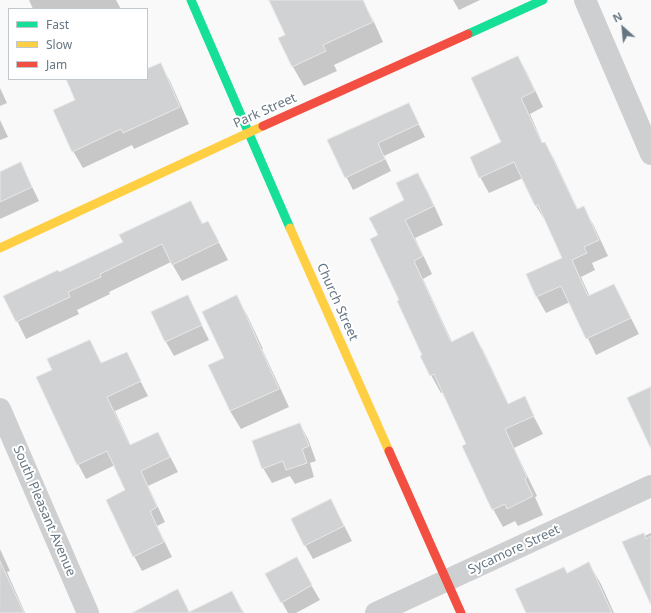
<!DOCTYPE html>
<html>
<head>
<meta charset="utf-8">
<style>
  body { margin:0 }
  #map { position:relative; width:651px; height:613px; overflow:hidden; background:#f9f9f9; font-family:"Noto Sans",sans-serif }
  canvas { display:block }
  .legend { position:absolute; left:8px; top:8px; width:140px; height:72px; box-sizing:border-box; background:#fff; border:1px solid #c1c8cd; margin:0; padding:5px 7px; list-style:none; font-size:12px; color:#657683 }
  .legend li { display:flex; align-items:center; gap:8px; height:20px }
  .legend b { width:20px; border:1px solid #c1c8cd }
  .north { position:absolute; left:603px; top:8px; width:40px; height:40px; -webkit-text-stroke:3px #fff; paint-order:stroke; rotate:333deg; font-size:11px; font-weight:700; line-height:16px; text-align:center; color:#657683 }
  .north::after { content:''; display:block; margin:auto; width:14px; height:18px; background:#657683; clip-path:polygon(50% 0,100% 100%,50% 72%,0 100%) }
</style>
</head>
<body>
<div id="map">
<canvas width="651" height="613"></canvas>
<ul class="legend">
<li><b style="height:5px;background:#16e098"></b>Fast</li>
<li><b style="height:5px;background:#ffcf43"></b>Slow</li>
<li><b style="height:5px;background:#f24e42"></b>Jam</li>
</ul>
<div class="north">N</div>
</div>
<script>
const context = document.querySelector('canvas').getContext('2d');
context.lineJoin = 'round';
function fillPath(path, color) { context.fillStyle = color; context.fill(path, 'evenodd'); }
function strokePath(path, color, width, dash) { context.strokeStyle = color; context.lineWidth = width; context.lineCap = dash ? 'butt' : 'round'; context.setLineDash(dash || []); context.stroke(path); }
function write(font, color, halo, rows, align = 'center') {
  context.font = font + ' "Noto Sans",sans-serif'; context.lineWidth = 4; context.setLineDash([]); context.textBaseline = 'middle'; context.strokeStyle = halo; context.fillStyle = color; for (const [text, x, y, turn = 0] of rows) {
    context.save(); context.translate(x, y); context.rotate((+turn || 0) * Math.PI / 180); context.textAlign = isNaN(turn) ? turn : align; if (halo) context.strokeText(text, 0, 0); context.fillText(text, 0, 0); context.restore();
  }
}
fillPath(new Path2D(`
  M29,0H116L121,9H33Z
  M270,0H362L373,20L383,42L334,65L337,71L304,86L293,67L287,35Z
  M453,0H480L459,10Z
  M518,57L527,73L543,107L530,114L543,144L545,143L554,159L578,210L583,208L593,224L608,256L592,263L595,270L581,277L590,297L614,285L639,334L596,355L570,302L546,313L537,297L527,275L563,258L546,222L536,206L523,178L489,193L480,177L502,143Z
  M160,64L170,81L189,124L134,149L132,145L83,168L73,151L77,100L69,84L65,79H147V70Z
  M0,88L7,103L0,106Z
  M415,117L425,137L384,156L391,171L353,190L328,141Z
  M0,120L8,137L0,140Z
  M21,164L39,201L0,219V172Z
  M417,174L428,192L443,225L415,238L432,274L423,279L452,342L473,333L483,350L509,405L524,398L543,434L514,448L537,496L535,497L543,515L518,526L515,521L503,527L493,509L468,444L444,392L441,393L431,375L401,300L379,236L405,200Z
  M191,203L203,224L208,222L228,260L182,281L171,262L109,292L110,294L77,310L79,314L26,339L5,296L58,273L124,242Z
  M187,296L209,340L174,356L166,342Z
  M237,297L247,315L263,349H262L289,407L241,429L230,411L210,366L226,358Z
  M89,341L102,364L126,353L148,396L115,411L131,446L158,433L178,472L148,486L165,522L157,526L172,557L142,571L134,556L127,491L115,465L86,479L78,464L54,370Z
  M300,424L308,439L316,461L310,463L314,477L295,484L290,476L272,483L263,468Z
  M331,500L352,541L313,559L305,545Z
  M651,533V593L644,536Z
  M0,549L10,571L7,572L25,613H0Z
  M296,559L320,600L296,613H288L267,575Z
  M589,564L601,584L614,613H527L567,574Z
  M178,591L190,613L232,592L244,613H145Z`), '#0003');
const building = new Path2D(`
  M269,0H363L373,22L323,45L326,51L292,67L278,38L285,35Z
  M518,56L535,91L521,98L542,143L545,142L577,209L584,206L599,240L584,247L587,253L572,260L588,296L614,284L631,318L586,339L561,286L536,297L526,274L562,258L538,205L535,206L514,162L479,178L470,157L501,142L471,78Z
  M161,63L180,107L123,133L121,129L72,152L53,110L75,100L66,79H147V69Z
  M409,103L419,124L378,143L385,159L345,178L327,140Z
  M21,162L32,187L0,202V172Z
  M418,173L434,206L405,220L423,256L414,261L451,342L473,331L508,404L525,396L534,416L505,429L527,477L525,479L533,496L507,509L505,504L492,510L462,446L466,444L434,374L430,376L420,356L422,355L397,301L399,300L370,239L378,235L369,218L404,200L396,183Z
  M191,201L202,224L208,221L219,242L172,265L162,244L100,274L101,277L68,292L70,297L16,322L3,296L58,270L59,272L123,242L119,235Z
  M188,295L202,325L165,342L151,312Z
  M237,295L279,389L230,411L208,365L224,358L202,312Z
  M90,340L101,363L127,352L141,381L107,397L130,445L158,432L170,457L141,471L157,507L150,511L164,542L133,557L106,500L125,490L107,451L77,465L36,377L52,370L47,359Z
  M651,387V449L627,398Z
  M300,423L309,446L302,449L307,463L286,470L283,461L262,469L252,441Z
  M331,499L344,526L304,546L291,519Z
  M644,533L646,539L651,536V605L622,542Z
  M297,557L312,585L281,603L265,574Z
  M0,561L24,613H0Z
  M589,562L612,613H526L515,589L564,567L567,573Z
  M178,589L189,612L232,591L243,613H132Z`);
fillPath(building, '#d0d2d3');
strokePath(building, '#e8e8e8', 1);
strokePath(new Path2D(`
  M585,0L651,154
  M0,409L88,613
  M376,613L651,486`), '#cecfd0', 22);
strokePath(new Path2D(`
  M191,0L290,228
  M468,34L543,0`), '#16e098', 9);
strokePath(new Path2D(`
  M290,228L389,451
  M0,248L263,126`), '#ffcf43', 9);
strokePath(new Path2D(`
  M263,126L468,34
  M389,451L461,613`), '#f24e42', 9);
write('13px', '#657683', '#fff', [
  ["Park Street",265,111,-24],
  ["Church Street",337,302,66],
  ["South Pleasant Avenue",44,511,67],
  ["Sycamore Street",514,550,-25]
]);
</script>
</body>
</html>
